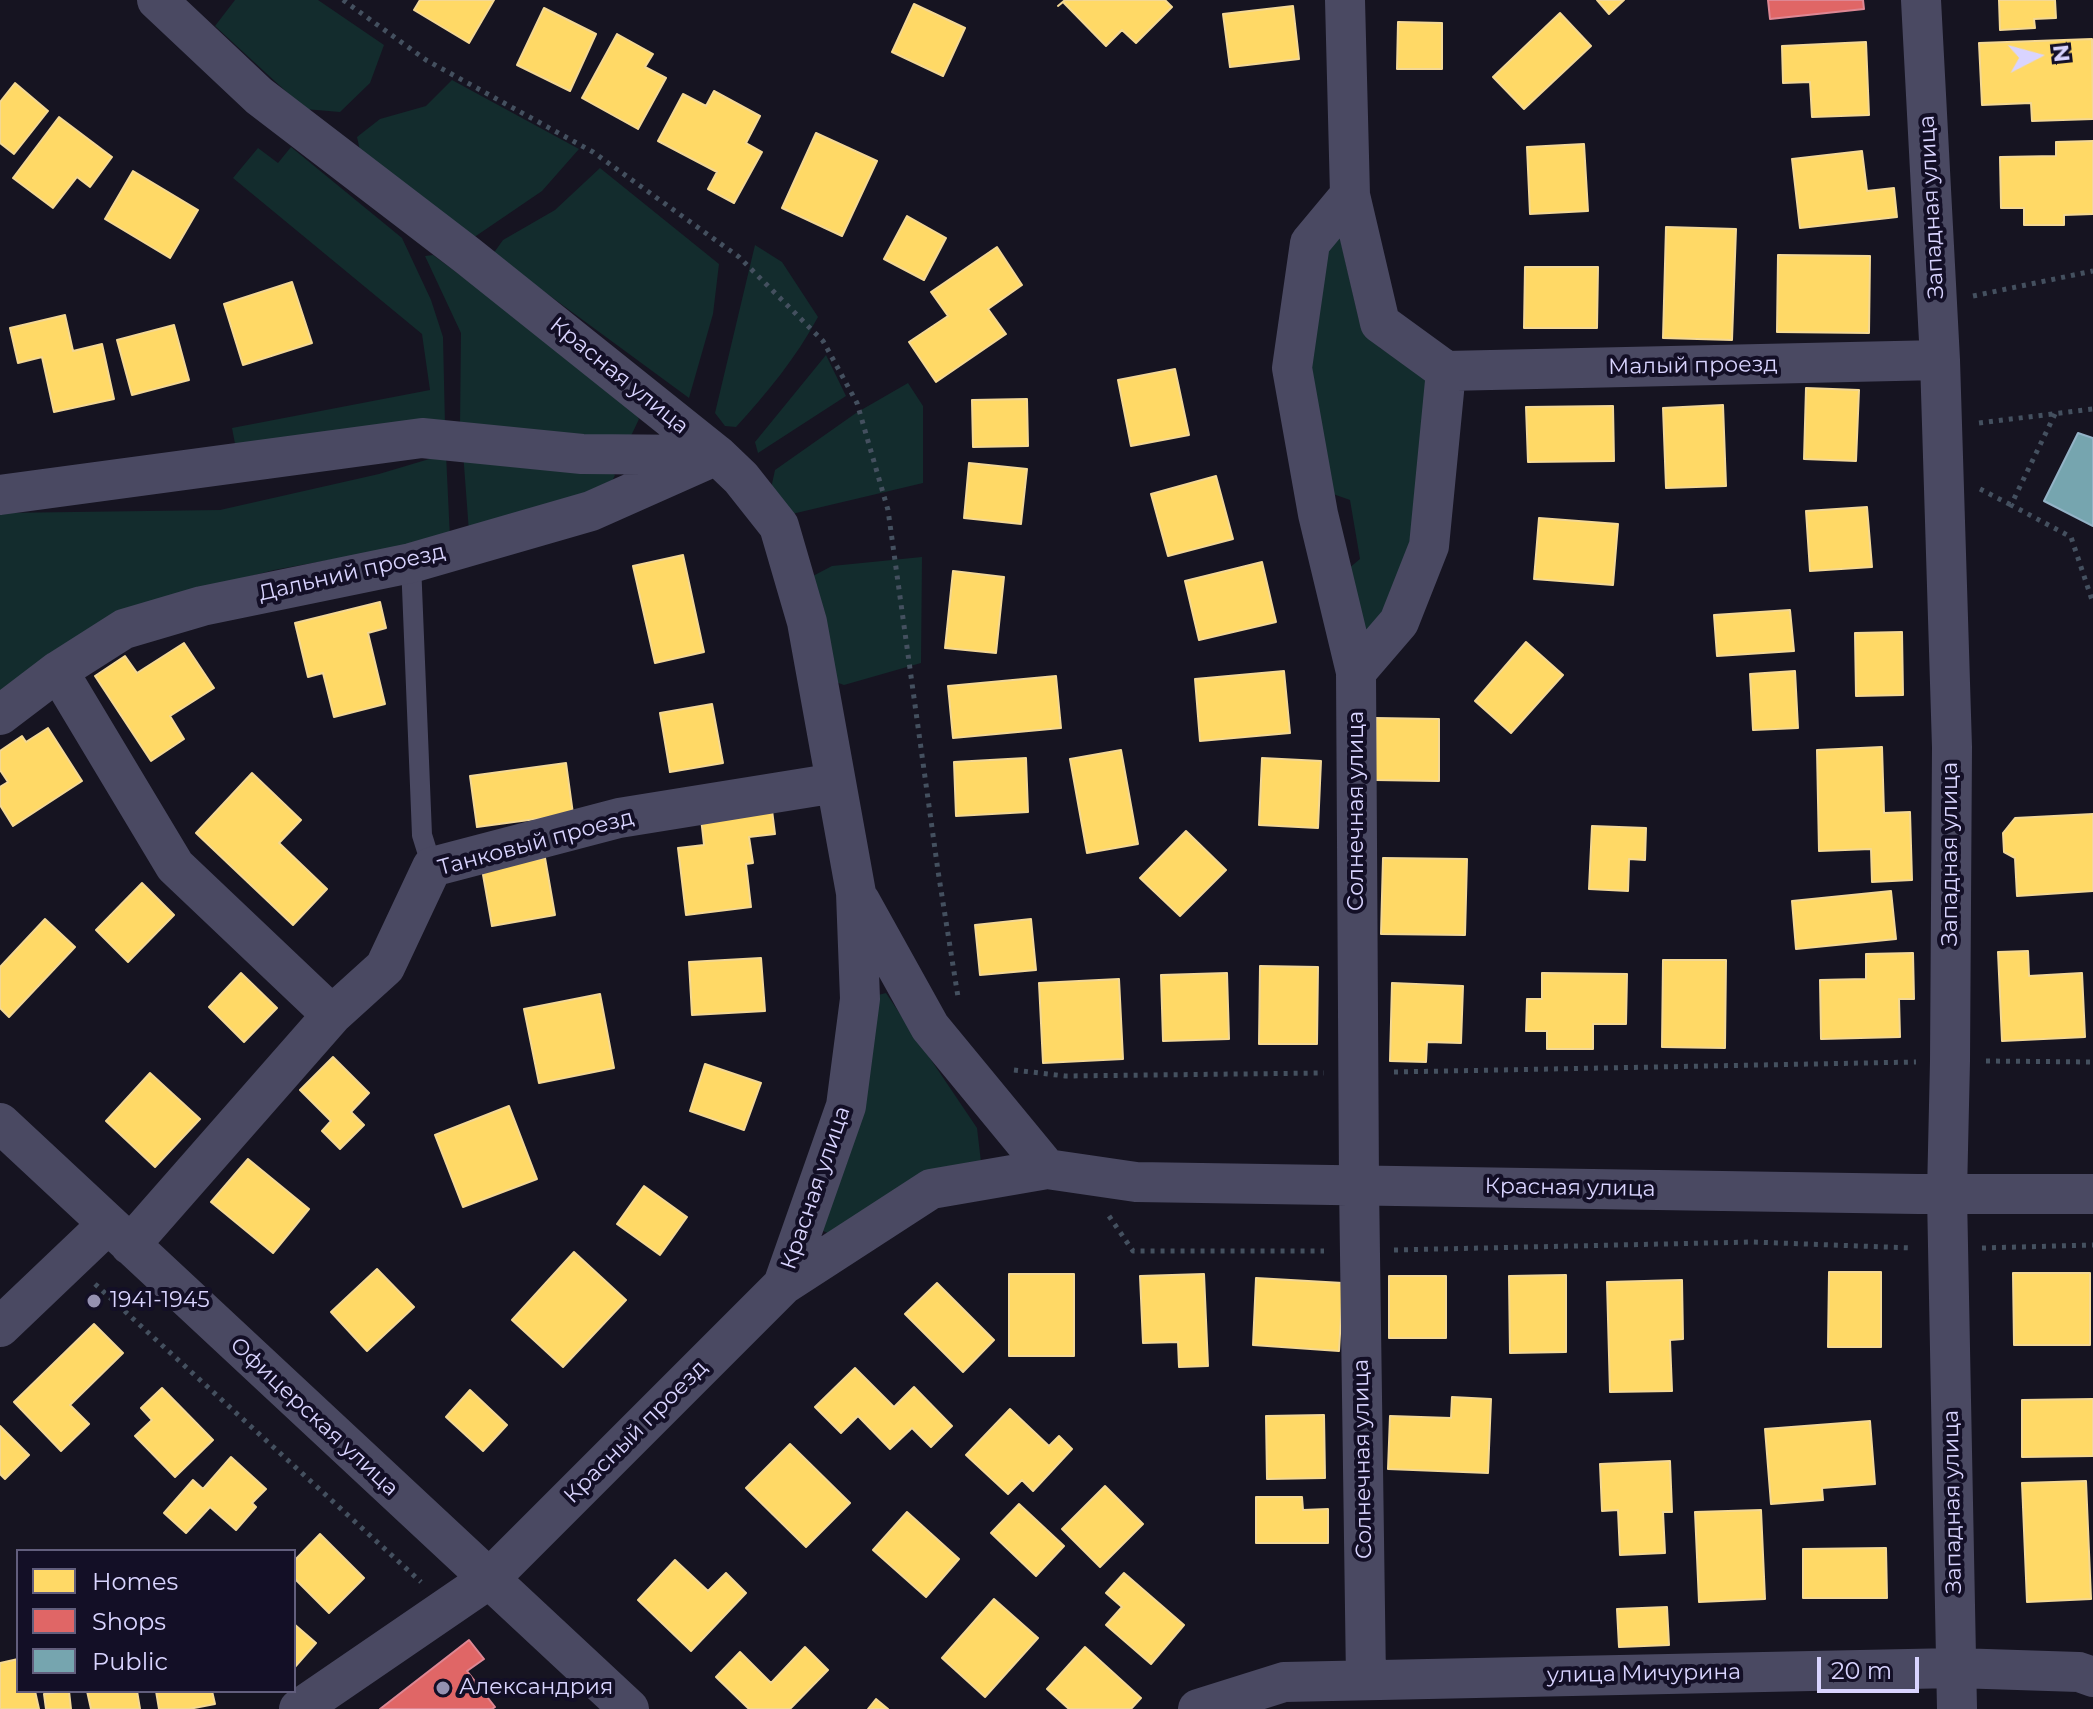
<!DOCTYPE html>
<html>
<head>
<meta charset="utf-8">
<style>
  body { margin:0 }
  #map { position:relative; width:2093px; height:1709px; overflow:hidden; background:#161421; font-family:Montserrat,sans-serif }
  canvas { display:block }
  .legend { position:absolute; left:16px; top:1549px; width:280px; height:144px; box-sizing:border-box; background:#130f26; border:2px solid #625e7d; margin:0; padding:10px 14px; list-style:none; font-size:24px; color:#d9d4ff }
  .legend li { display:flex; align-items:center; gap:16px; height:40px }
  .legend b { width:40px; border:2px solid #625e7d }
  .north { position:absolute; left:1997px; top:16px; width:80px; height:80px; -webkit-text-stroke:6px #130f26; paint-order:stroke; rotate:84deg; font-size:22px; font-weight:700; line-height:32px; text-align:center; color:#d9d4ff }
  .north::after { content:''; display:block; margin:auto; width:28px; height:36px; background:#d9d4ff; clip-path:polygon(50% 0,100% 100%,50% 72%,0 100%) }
  .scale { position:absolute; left:1817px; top:1657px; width:102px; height:36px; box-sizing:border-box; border:4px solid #d9d4ff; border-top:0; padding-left:10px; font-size:24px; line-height:28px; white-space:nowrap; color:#d9d4ff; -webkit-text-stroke:6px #130f26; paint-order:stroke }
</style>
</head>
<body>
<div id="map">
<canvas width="2093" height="1709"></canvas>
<ul class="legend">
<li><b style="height:22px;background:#ffd966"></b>Homes</li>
<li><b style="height:22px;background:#e06666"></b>Shops</li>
<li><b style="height:22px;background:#76a5af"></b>Public</li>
</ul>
<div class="north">N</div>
<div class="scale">20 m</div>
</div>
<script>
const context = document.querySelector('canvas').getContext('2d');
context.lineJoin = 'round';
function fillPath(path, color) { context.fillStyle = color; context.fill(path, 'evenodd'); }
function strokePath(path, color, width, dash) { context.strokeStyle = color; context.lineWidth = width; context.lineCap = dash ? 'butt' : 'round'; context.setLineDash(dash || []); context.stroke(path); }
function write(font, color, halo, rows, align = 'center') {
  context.font = font + ' Montserrat,sans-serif'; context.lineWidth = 8; context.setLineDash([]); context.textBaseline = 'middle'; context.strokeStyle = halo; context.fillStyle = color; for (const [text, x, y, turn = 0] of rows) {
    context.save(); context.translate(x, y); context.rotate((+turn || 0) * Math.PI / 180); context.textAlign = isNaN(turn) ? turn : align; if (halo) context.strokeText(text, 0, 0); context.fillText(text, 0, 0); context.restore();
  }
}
fillPath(new Path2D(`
  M235,0H318L384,45L370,83L340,112L305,109L215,26Z
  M452,80L579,149L542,191L473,238L361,155L357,137L380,119L426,106Z
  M291,147L402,238L431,300L443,337L445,425L237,454L232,428L430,390L422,334L233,178L258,148L278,163Z
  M600,168L719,264L713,314L689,398L493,254L503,240L555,210Z
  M1340,238L1359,320L1380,348L1430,378L1416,536L1401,592L1361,639L1348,569L1360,559L1350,500L1333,494L1305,372L1319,250Z
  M755,245L782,262L818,317C796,358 767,393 736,427L725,426L715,413Z
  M433,255L623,395L639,419L630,438L460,427L461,333L425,256Z
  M826,355L846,396L758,453L755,442Z
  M908,383L923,406V483L792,514L770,493L775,470L856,413Z
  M463,452L602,467L615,475L608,489L469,532Z
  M446,454L450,538L274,570L142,605L0,692V513L220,510L379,474Z
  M922,557L921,663L844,685L833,681L811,577L832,566Z
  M886,993L977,1128L981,1162L834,1236L821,1230L874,996Z`), '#132c2d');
const homes = new Path2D(`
  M420,0H494L469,43L414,10Z
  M1065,0H1165L1172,7L1136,43L1122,30L1106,46L1063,2L1058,6Z
  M1597,0H1624L1609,14Z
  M1999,0H2055L2056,18L2034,19L2035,28L2000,30Z
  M914,4L965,28L943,76L892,52Z
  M1293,6L1299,59L1230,67L1223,14Z
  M544,8L596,34L570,91L517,65Z
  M1560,13L1591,46L1524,109L1493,77Z
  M1398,22L1442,23V69H1397Z
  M617,34L653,54L645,67L666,78L638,129L582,98Z
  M2092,39L2093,119L2032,121L2031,103L1982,105L1979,43Z
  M1866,42L1869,115L1812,117L1810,82L1783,83L1782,46Z
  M15,83L48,111L14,154L0,143V102Z
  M714,91L760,116L746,143L762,152L734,203L708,189L717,172L658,141L683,94L706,106Z
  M59,117L112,157L90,187L77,177L53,208L13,178Z
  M816,133L877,161L842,236L782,208Z
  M2093,141V214L2064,215V225H2024V208H2001L2000,157L2056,156V142Z
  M1584,144L1588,211L1530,214L1527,147Z
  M1862,151L1867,191L1894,188L1897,217L1800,228L1792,159Z
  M133,171L198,210L170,258L105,219Z
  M907,216L946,238L924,280L884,259Z
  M1666,227L1736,229L1732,340L1663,338Z
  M997,247L1022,285L988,309L1006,334L936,382L909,342L948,316L931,292Z
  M1778,255L1870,256L1869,333L1777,332Z
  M1525,267H1598L1597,328H1524Z
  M292,282L312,343L243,365L224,304Z
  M65,315L73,351L102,344L114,399L54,412L42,357L18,363L10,328Z
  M174,325L189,380L132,395L117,340Z
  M1175,369L1189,435L1131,446L1118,380Z
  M1806,388L1859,390L1856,461L1804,459Z
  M1027,399L1028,446L973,447L972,400Z
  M1723,405L1726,486L1666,488L1663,408Z
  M1613,406L1614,461L1528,462L1526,407Z
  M969,463L1027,469L1021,524L964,518Z
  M1216,476L1233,539L1168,556L1151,494Z
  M1867,507L1872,567L1810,571L1806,511Z
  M1539,518L1618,524L1613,585L1534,579Z
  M683,555L704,652L655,663L633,566Z
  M1262,562L1276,622L1199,640L1185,581Z
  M953,571L1004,577L996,653L945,648Z
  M380,602L386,628L368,633L385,704L334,717L323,673L308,677L295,623Z
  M1790,610L1794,651L1717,656L1714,615Z
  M1902,632L1903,695L1856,696L1855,633Z
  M1526,642L1563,675L1511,733L1475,701Z
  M184,643L214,688L170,716L184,739L151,761L95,676L125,656L137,673Z
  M1284,671L1290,733L1200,741L1195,679Z
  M1795,671L1798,728L1753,730L1750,674Z
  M1056,676L1061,728L953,738L948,686Z
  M712,704L723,763L670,772L660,713Z
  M1376,718L1439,719V781L1375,780Z
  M48,728L82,781L13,826L0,805V787L8,782L0,770V751L22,736L26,742Z
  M1882,747L1884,813L1910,812L1912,880L1872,882L1871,849L1819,851L1817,750Z
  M1121,750L1138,844L1087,853L1070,759Z
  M1026,758L1028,812L956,816L954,762Z
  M1262,758L1321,761L1318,828L1259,825Z
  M566,763L573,814L477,827L470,776Z
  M252,773L301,820L279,843L327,889L293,925L196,833Z
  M772,810L775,834L749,837L753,863L746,864L751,907L686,915L678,848L704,845L701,818Z
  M2093,814V891L2017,896L2015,858L2004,852L2003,833L2015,818Z
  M1592,826L1646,828L1645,860L1629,859L1628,891L1589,889Z
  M1186,831L1226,870L1180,916L1140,878Z
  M545,858L555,915L492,926L482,869Z
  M1383,858L1467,859L1465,935L1381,934Z
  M142,883L174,915L128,962L96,930Z
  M1891,891L1896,939L1796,949L1792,901Z
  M45,919L75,947L9,1017L0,1008V967Z
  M1031,919L1036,970L980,975L975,925Z
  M2028,951L2029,976L2082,973L2085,1037L2002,1041L1998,952Z
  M1913,953L1914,999H1899L1900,1037L1821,1039L1820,980L1866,979V954Z
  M761,958L765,1011L692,1015L689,962Z
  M1663,960H1726L1725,1048L1662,1047Z
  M1260,966L1318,967L1317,1044H1259Z
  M241,973L277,1008L244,1042L209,1007Z
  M1227,973L1229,1039L1163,1041L1161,975Z
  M1542,973L1627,974L1626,1024H1593V1049H1547V1031H1526L1527,999H1542Z
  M1119,979L1123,1059L1043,1063L1039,983Z
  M1392,983L1463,986L1461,1043L1427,1042L1426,1062L1390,1061Z
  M600,994L614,1068L539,1083L524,1009Z
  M333,1057L369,1093L351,1112L364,1125L340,1149L322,1131L331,1121L300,1090Z
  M705,1064L761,1083L744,1130L690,1111Z
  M150,1073L200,1119L155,1167L106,1121Z
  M509,1106L537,1179L463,1207L435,1135Z
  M248,1159L309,1209L273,1253L211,1202Z
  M644,1186L687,1217L660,1255L617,1224Z
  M574,1252L626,1300L563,1367L512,1320Z
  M377,1269L414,1307L367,1351L331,1312Z
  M1829,1272H1881V1347H1828Z
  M2013,1273H2090V1345H2014Z
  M1009,1274H1074V1356H1009Z
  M1204,1274L1208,1366L1179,1367L1178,1342L1143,1343L1140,1276Z
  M1566,1275V1352L1510,1353L1509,1276Z
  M1389,1276H1446V1338H1389Z
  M1256,1278L1343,1283L1339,1351L1253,1345Z
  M1682,1280L1683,1339L1670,1340L1672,1391L1610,1392L1607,1282Z
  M937,1283L994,1340L963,1372L905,1314Z
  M94,1324L123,1353L70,1405L89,1424L61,1451L14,1402Z
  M855,1368L894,1407L914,1387L952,1426L931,1447L912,1428L890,1449L858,1416L841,1433L815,1407Z
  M162,1388L213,1440L175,1477L135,1436L152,1420L141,1408Z
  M470,1390L507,1425L483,1451L446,1417Z
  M1452,1397L1491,1399L1488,1473L1388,1469L1390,1416L1451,1418Z
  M2093,1399V1456L2022,1457V1400Z
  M1010,1409L1049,1446L1059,1436L1072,1449L1033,1491L1022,1480L1008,1494L966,1455Z
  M1324,1415L1325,1478L1267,1479L1266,1416Z
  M1870,1421L1875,1484L1822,1488L1823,1500L1771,1504L1765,1429Z
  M0,1426L29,1455L5,1479L0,1474Z
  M790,1444L850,1503L806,1547L746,1488Z
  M231,1457L266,1489L252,1503L256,1507L236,1530L210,1507L186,1533L164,1513L193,1480L203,1489Z
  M1670,1461L1672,1512H1663L1665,1553L1620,1555L1618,1510L1602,1511L1600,1464Z
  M2086,1481L2091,1599L2027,1602L2022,1483Z
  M1105,1486L1143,1524L1100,1567L1062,1529Z
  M1256,1497H1302L1303,1510L1328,1509V1543H1256Z
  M1019,1504L1064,1546L1036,1576L991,1533Z
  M1761,1510L1765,1599L1699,1602L1695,1512Z
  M907,1512L959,1559L926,1597L873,1550Z
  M320,1534L364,1578L329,1613L294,1578V1561Z
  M1886,1548L1887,1598H1803V1549Z
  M675,1560L708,1591L726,1573L746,1593L691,1651L638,1600Z
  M1124,1573L1184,1625L1151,1664L1106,1625L1122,1607L1106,1593Z
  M994,1599L1038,1638L985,1697L942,1658Z
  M1667,1607L1669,1645L1619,1647L1617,1609Z
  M294,1624L316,1643L294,1668Z
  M805,1647L828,1670L790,1709H749L716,1677L740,1652L771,1683Z
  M1085,1647L1141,1698L1131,1709H1069L1047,1689Z
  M18,1659V1691H35L39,1709H0V1663Z
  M69,1691L71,1709H46L44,1694Z
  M87,1691H137L140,1709H91Z
  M156,1691H212L215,1704L189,1709H159Z
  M876,1699L888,1709H868Z`);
fillPath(homes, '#ffd966');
strokePath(homes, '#f4d894', 2);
const shops = new Path2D(`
  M1768,0H1863L1864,9L1770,19Z
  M469,1640L484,1659L467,1671L495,1707L492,1709H380Z`);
fillPath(shops, '#e06666');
strokePath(shops, '#de8794', 2);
const public = new Path2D(`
  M2078,433L2093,438V526L2044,501Z`);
fillPath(public, '#76a5af');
strokePath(public, '#94b3c7', 2);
strokePath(new Path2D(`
  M343,0L426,60L593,152L739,257L823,341L857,403L888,510L938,871L958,997
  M1973,296L2093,271
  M2055,414L2011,505L2071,537L2093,603
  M1979,423L2093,409
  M1980,489L2011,505
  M1986,1061L2093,1062
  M1014,1070L1065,1076L1324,1073
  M1394,1072L1916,1062
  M1109,1216L1133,1251H1324
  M1982,1248L2093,1245
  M1394,1250L1752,1242L1912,1248
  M95,1284L421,1582`), '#44505f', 5, [4, 6]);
strokePath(new Path2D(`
  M411,563L422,835L432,867`), '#4a4962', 20);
strokePath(new Path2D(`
  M157,0L259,96L468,256L717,455L741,478L779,526L807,622L856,893L860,999L846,1106L783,1285
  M1345,0L1350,195L1380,323L1446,371
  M1921,0L1940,360L1952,747L1950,1061L1947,1194L1957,1709
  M1350,195L1310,243L1292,368L1318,514L1356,672L1359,1184L1366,1680
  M1446,371L1940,360
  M0,495L422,438L582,454L703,455
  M58,671L175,866L332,1015
  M1356,672L1399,622L1429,546L1446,371
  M0,715L58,671L124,629L202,606L411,563L591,511L717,455
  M860,901L930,1027L1047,1169
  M0,1123L629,1709
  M130,1245L332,1015L385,967L432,867L619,818L836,783
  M0,1327L108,1224
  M299,1709L489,1579L783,1285L931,1189L1047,1169L1136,1182L1918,1194H2093
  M1198,1709L1284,1682L1956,1668L2079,1672L2093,1677`), '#4a4962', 40);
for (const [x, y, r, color] of [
  [94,1301,8,"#9591b1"],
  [443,1688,8,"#9591b1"]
]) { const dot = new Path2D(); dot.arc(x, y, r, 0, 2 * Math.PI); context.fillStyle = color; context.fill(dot); strokePath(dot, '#130f26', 3); }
write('22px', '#d9d4ff', '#130f26', [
  ["Западная улица",1932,207,-93],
  ["Малый проезд",1693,366,-1],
  ["Красная улица",619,376,39],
  ["Дальний проезд",352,573,-13],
  ["Солнечная улица",1357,811,-90],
  ["Танковый проезд",536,843,-15],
  ["Западная улица",1951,854,-90],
  ["Красная улица",816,1188,-71],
  ["Красная улица",1570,1188,1],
  ["Офицерская улица",314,1417,43],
  ["Красный проезд",636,1432,-45],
  ["Солнечная улица",1363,1459,-91],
  ["Западная улица",1953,1502,-91],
  ["улица Мичурина",1644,1674,-1]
]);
write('22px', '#d9d4ff', '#130f26', [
  ["1941-1945",110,1301],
  ["Александрия",459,1688]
], 'left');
</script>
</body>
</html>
